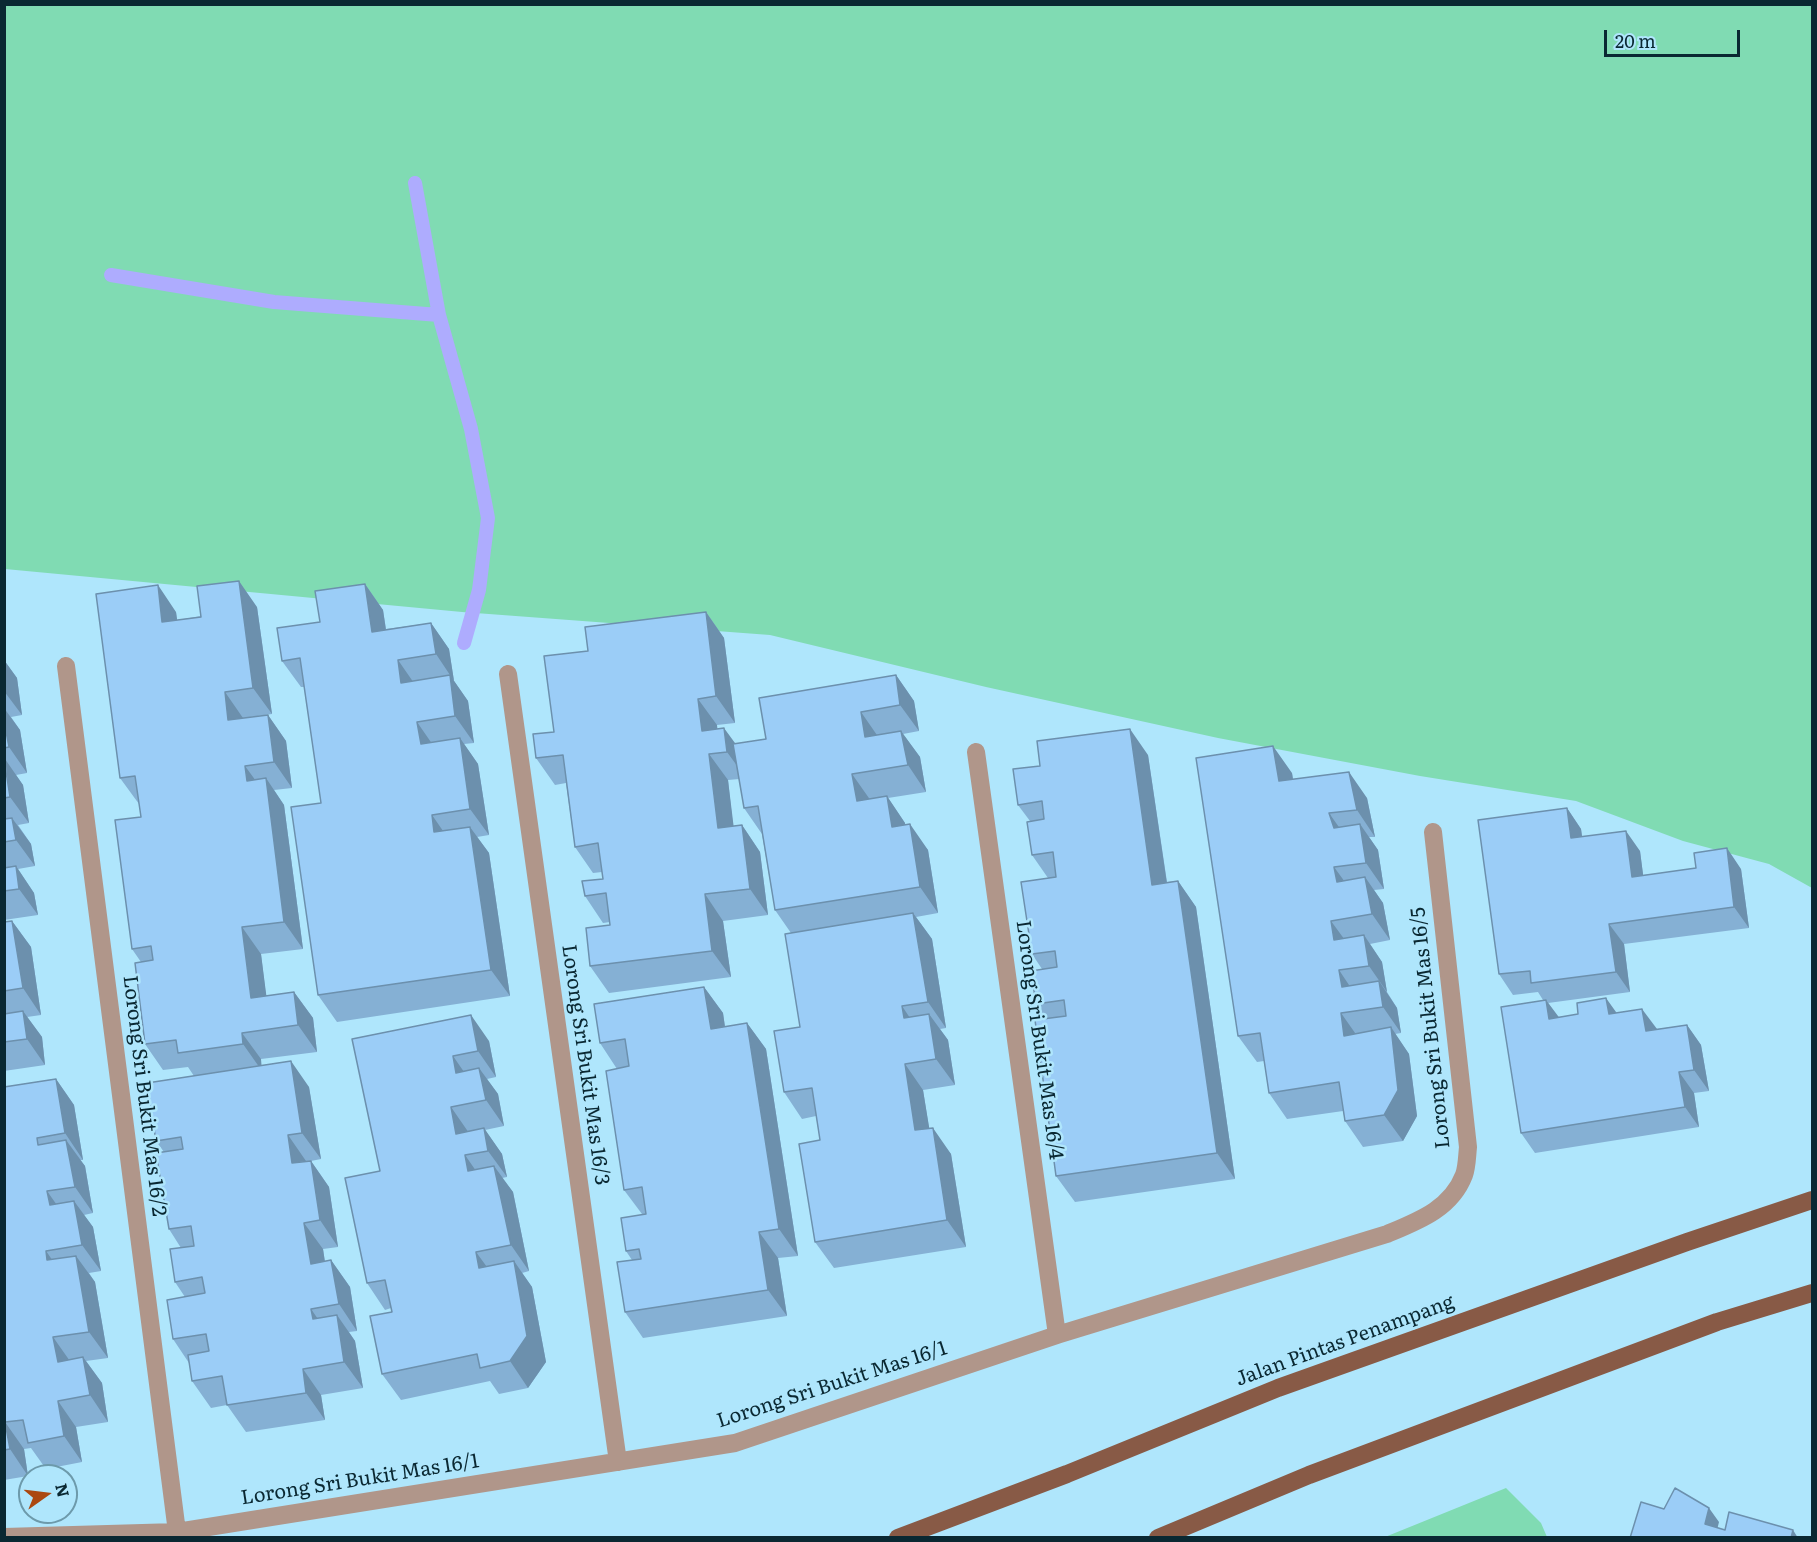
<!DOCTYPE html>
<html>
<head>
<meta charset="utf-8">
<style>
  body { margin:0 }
  #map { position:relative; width:1817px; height:1542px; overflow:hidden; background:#afe6fc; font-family:Literata,serif }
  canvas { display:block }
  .frame { position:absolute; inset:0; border:6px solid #0a2832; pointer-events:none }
  .north { position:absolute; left:18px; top:1464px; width:60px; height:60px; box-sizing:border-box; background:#afe6fc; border:2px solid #6d9aab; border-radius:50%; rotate:76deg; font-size:16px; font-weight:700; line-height:24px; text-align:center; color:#0a2832 }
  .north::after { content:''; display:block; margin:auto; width:21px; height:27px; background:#ab4811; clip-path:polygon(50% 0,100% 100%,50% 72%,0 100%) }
  .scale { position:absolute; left:1604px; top:30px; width:136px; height:27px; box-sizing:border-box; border:3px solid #0a2832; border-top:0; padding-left:8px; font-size:18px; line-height:21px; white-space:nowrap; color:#0a2832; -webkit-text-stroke:4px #afe6fc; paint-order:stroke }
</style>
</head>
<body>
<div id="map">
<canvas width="1817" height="1542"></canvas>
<div class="frame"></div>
<div class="north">N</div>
<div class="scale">20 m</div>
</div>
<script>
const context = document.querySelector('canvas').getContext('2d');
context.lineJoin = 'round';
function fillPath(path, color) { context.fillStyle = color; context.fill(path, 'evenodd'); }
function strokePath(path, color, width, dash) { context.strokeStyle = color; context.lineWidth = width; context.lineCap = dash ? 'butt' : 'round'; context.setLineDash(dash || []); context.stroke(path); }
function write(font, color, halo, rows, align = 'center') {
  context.font = font + ' Literata,serif'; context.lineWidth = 5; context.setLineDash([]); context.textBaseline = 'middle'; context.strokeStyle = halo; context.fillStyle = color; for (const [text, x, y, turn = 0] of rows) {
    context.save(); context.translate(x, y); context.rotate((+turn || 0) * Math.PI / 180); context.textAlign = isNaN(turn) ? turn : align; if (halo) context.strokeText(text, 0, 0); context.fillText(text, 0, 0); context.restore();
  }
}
fillPath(new Path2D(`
  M4,5H1812V888L1769,864L1683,841L1576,801L1420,776L1218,738L986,687L770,635L462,612L5,569Z
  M1506,1488L1541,1523L1547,1537H1385Z`), '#80dbb3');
strokePath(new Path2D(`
  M415,183L439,315L471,429L488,518L479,590L464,643
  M111,275L274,302L439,315`), '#aeacfe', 14);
strokePath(new Path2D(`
  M66,666L177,1532
  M508,674L618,1462
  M976,752L1057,1335
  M4,1537L177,1532L735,1443L1057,1335L1387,1234C1418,1221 1451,1209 1464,1175C1467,1167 1467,1156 1468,1147L1433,832`), '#b0968a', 18);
strokePath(new Path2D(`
  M898,1538L1067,1474L1278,1388L1687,1242L1812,1200
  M1158,1538L1309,1475L1717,1322L1812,1293`), '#885a46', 18);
fillPath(new Path2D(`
  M365,584L383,610L386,629L431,623L449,649L454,681L468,701L474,743L464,744L478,764L489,835L477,837L489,853L510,996L337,1022L318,995L321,803L304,687H301L282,661L320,622Z
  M257,607L272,714L243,718L268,715L286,741L292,788L274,790L284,805L303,949L261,954L266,996L294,992L313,1018L317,1052L261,1059V1065L309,1087L321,1159L311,1161L329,1187L338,1247L323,1249L325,1262L331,1260L350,1287L357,1331L349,1332L355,1341L363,1388L321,1395L325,1420L246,1432L227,1405L211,1408L192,1381L189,1363L173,1339L185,1297L175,1282L181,1248L169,1229L164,1152L156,1141L194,1076L188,1067L163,1070L145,1044L141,962L132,949L141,817L139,804L120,778L176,612L177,620Z
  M706,612L724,638L735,723L717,725V729L736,744L766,739L896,675L914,701L919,731L903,734L920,757L926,792L888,798L905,823V825L928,850L938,913L916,917L932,939L946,1028L940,1029L948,1040L955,1085L923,1090L929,1128L951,1154L966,1247L834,1268L815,1242L820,1140L816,1116L802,1119L784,1092L800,1027L791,933L775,910L762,834L744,808L739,779L728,780L733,826L742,825L760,852L768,915L723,921L731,977L609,993L590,966L610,925V922L603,923L585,896L603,879L602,872L593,873L575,847L566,783L555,785L536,758L554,732Z
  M4,660L17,678L22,715L11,717L20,730L27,773L16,775L23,785L29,823L18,825L31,844L35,866L18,869L34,893L38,915L4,920Z
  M1148,755L1167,882L1178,881L1196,907L1235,1179L1075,1202L1056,1176L1046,1018L1036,1004L1042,969L1032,954L1048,878L1032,855L1030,821L1018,805Z
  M1292,773L1293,779L1367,798L1375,837H1369L1378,850L1384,889L1374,890L1383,903L1390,940L1370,944L1382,962L1387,992L1397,1008L1401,1033L1395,1034L1409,1054L1417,1116L1403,1141L1363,1147L1345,1121L1343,1111L1287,1119L1269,1093L1264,1061L1257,1062L1238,1036Z
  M1567,808L1581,829L1582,836L1640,851L1643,875L1741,869L1749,928L1624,944L1630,992L1548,1003L1558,1017L1616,1013L1657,1029L1687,1025L1701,1045L1709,1091L1694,1093L1699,1127L1535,1153L1521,1133L1543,1000L1538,992L1513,995L1499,974Z
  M12,921L31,947L41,1015L27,1017L42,1037L45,1065L4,1071V922Z
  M704,987L723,1013L725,1027L747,1023L766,1049L798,1256L778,1258L787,1316L643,1338L625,1312L632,1260L626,1251L642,1214L624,1190L617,1069L600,1043Z
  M352,1039L489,1041L496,1077L487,1079L498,1094L504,1126L485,1130L502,1154L507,1177L502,1178L513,1192L529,1271L522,1273L532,1287L546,1362L528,1388L499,1394L490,1381L401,1400L382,1374L392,1312L391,1308L385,1310L367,1283L380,1171Z
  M56,1079L74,1105L83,1160H80L85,1166L93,1213L84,1215L93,1227L101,1271L89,1273L95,1282L108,1358L86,1361L102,1383L108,1422L76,1427L82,1462L46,1469L31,1448L24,1449L28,1476L4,1480V1087Z`), '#85b0d4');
fillPath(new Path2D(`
  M239,581L257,607L272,714L253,688Z
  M365,584L383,610L390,658L372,632Z
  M158,585L176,612L181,648L162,622Z
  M706,612L724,638L735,723L716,696Z
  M431,623L449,649L454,681L436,654Z
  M4,660L17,678L22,715L4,691Z
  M398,660L416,686L401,683Z
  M450,675L468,701L474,743L455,716Z
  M896,675L914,701L919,731L900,705Z
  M225,692L243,718L228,720Z
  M698,699L717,725L720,753L702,731Z
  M4,708L20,730L27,773L9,747L4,721Z
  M861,712L879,738L865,737Z
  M268,715L286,741L292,788L274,762Z
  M417,722L435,748L421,744Z
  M724,728L743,754L746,778L727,752Z
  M1130,729L1148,755L1171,911L1152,885Z
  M901,731L920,757L926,792L908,765Z
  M460,738L478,764L489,835L470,809Z
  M1273,746L1292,773L1297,807L1279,781Z
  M709,754L728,780L737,854L718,828Z
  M5,759L23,785L29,823L10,797Z
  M245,766L264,792L247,781Z
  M1349,772L1367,798L1375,837L1357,810Z
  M852,774L871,801H857Z
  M266,778L284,805L303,949L284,922Z
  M887,796L905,823L910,853L892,827Z
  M1567,808L1581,829L1585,858L1571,838Z
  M1329,813L1348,840L1334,828Z
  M432,815L450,841L434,832Z
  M12,818L31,844L35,866L16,840Z
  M910,824L928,850L938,913L920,887Z
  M1360,824L1378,850L1384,889L1366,863Z
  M742,825L760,852L768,915L750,889Z
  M470,827L489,853L510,996L491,970Z
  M1626,831L1640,851L1646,897L1632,877Z
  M1727,848L1741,869L1749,928L1734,907Z
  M16,866L34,893L38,915L19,889Z
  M1334,867L1353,893L1337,882Z
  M1365,877L1383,903L1390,940L1372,914Z
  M1178,881L1196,907L1235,1179L1217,1153Z
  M705,894L723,921L731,977L712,951Z
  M913,913L932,939L946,1028L928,1002Z
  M12,921L31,947L41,1015L23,988Z
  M1331,921L1350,947L1334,940Z
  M1609,924L1624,944L1630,992L1616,972Z
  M242,927L261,954L270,1024L251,998Z
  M1364,935L1382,962L1387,992L1369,966Z
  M1339,970L1357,997L1342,987Z
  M1379,981L1397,1008L1401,1033L1383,1007Z
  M704,987L723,1013L729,1055L711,1029Z
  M294,992L313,1018L317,1052L298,1025Z
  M1606,998L1621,1019L1609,1014Z
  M1546,1000L1561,1020L1549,1019Z
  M902,1006L920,1033L904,1018Z
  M1642,1009L1657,1029L1646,1031Z
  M23,1011L42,1037L45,1065L27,1039Z
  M1341,1013L1360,1040L1344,1036Z
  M929,1014L948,1040L955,1085L936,1059Z
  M471,1015L489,1041L496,1077L478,1051Z
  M747,1023L766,1049L798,1256L779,1229Z
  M1687,1025L1701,1045L1709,1091L1694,1070Z
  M1391,1027L1409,1054L1417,1116L1403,1141L1384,1115Z
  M242,1033L261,1059L262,1071L243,1044Z
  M453,1056L471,1082L456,1073Z
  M291,1061L309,1087L321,1159L302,1133Z
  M905,1064L923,1090L934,1157L915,1130Z
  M479,1068L498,1094L504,1126L486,1100Z
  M1679,1072L1694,1093L1699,1127L1685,1107Z
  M56,1079L74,1105L83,1160L65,1133Z
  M451,1107L469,1133L456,1134Z
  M484,1128L502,1154L507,1177L488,1151Z
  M933,1128L951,1154L966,1247L947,1220Z
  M288,1135L306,1161L292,1163Z
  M66,1140L85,1166L93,1213L75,1187Z
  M465,1155L483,1181L468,1171Z
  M311,1161L329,1187L338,1247L320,1220Z
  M494,1166L513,1192L529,1271L511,1245Z
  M47,1191L66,1218L50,1205Z
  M74,1201L93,1227L101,1271L82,1245Z
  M304,1223L323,1249L329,1290L311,1264Z
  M759,1232L778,1258L787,1316L768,1290Z
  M46,1251L64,1277L47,1260Z
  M476,1252L495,1278L479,1268Z
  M76,1256L95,1282L108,1358L89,1332Z
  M331,1260L350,1287L357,1331L339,1304Z
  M514,1261L532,1287L546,1362L528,1388L510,1361Z
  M311,1309L329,1335L313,1319Z
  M337,1315L355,1341L363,1388L344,1362Z
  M53,1337L72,1364L58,1362Z
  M83,1357L102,1383L108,1422L90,1395Z
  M303,1369L321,1395L325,1420L306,1393Z
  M58,1401L76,1427L82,1462L64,1436Z
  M5,1422L24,1449L28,1476L10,1449Z
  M1709,1508L1719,1522L1715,1538L1705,1524Z
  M1793,1530L1798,1538H1791Z`), '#6c90ad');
const building = new Path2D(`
  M239,581L253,688L225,692L228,720L268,715L274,762L245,766L247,781L266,778L284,922L242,927L251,998L294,992L298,1025L242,1033L243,1044L178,1053L176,1040L145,1044L135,963L153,960L151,946L132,949L115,820L141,817L135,776L120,778L96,594L158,585L162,622L201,617L197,586Z
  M365,584L372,632L431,623L436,654L398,660L401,683L450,675L455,716L417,722L421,744L460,738L470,809L432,815L434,832L470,827L491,970L318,995L291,807L321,803L300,658L282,661L277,628L320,622L315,591Z
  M706,612L716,696L698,699L702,731L724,728L727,752L709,754L718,828L742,825L750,889L705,894L712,951L590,966L586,928L610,925L606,893L585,896L582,881L603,879L598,843L575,847L563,755L536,758L533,734L554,732L544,656L588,651L585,627Z
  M896,675L900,705L861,712L865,737L901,731L908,765L852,774L857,801L887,796L892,827L910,824L920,887L775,910L758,806L744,808L733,744L766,739L759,698Z
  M4,721L9,747L4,748Z
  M1130,729L1152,885L1178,881L1217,1153L1056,1176L1035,1020L1066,1016L1064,1000L1036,1004L1031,971L1057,967L1055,951L1032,954L1021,882L1056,877L1053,852L1032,855L1027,822L1044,819L1042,801L1018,805L1013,769L1040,766L1037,741Z
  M1273,746L1279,781L1349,772L1357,810L1329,813L1334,828L1360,824L1366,863L1334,867L1337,882L1365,877L1372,914L1331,921L1334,940L1364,935L1369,966L1339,970L1342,987L1379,981L1383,1007L1341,1013L1344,1036L1391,1027L1398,1090L1384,1115L1345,1121L1339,1082L1269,1093L1260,1033L1238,1036L1196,758Z
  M4,759L10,797L4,798Z
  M1567,808L1571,838L1626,831L1632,877L1696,868L1694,853L1727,848L1734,907L1609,924L1616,972L1531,983L1530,971L1499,974L1478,820Z
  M12,818L16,840L4,842V819Z
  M16,866L19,889L4,891V868Z
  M913,913L928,1002L902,1006L904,1018L929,1014L936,1059L905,1064L915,1130L933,1128L947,1220L815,1242L799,1144L820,1140L812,1088L784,1092L774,1031L800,1027L785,934Z
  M12,921L23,988L4,991V922Z
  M704,987L711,1029L747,1023L779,1229L759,1232L768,1290L625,1312L617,1262L641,1259L639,1249L626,1251L621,1218L646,1214L642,1187L624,1190L606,1071L629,1066L625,1039L600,1043L594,1004Z
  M1606,998L1609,1014L1642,1009L1646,1031L1687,1025L1694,1070L1679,1072L1685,1107L1521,1133L1501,1007L1546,1000L1549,1019L1578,1014L1577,1003Z
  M23,1011L27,1039L4,1042V1014Z
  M471,1015L478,1051L453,1056L456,1073L479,1068L486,1100L451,1107L456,1134L484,1128L488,1151L465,1155L468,1171L494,1166L511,1245L476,1252L479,1268L514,1261L527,1336L510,1361L480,1368L477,1354L382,1374L370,1316L392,1312L385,1280L367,1283L345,1178L380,1171L352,1039Z
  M291,1061L302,1133L288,1135L292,1163L311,1161L320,1220L304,1223L311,1264L331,1260L339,1304L311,1309L313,1319L337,1315L344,1362L303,1369L306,1393L227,1405L222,1376L192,1381L188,1355L209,1351L206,1334L173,1339L167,1300L205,1293L202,1277L175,1282L170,1249L194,1246L191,1226L169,1229L156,1153L183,1149L181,1137L156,1141L147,1083Z
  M56,1079L65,1133L37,1138L38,1145L66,1140L75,1187L47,1191L50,1205L74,1201L82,1245L46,1251L47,1260L76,1256L89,1332L53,1337L58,1362L83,1357L90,1395L58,1401L64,1436L28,1443L23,1420L5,1422L10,1449L4,1450V1087Z
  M1675,1488L1709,1508L1705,1524L1725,1530L1729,1512L1793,1530L1791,1538H1630L1641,1502L1664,1509Z`);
fillPath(building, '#9bcdf7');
strokePath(building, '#6c90ad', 1.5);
write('20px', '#0a2832', '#afe6fc', [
  ["Lorong Sri Bukit Mas 16/5",1431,1028,-96],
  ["Lorong Sri Bukit Mas 16/4",1039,1040,82],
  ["Lorong Sri Bukit Mas 16/3",585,1065,82],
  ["Lorong Sri Bukit Mas 16/2",144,1096,83],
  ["Jalan Pintas Penampang",1345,1341,-20],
  ["Lorong Sri Bukit Mas 16/1",832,1385,-18],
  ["Lorong Sri Bukit Mas 16/1",360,1480,-9]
]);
</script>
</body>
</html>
